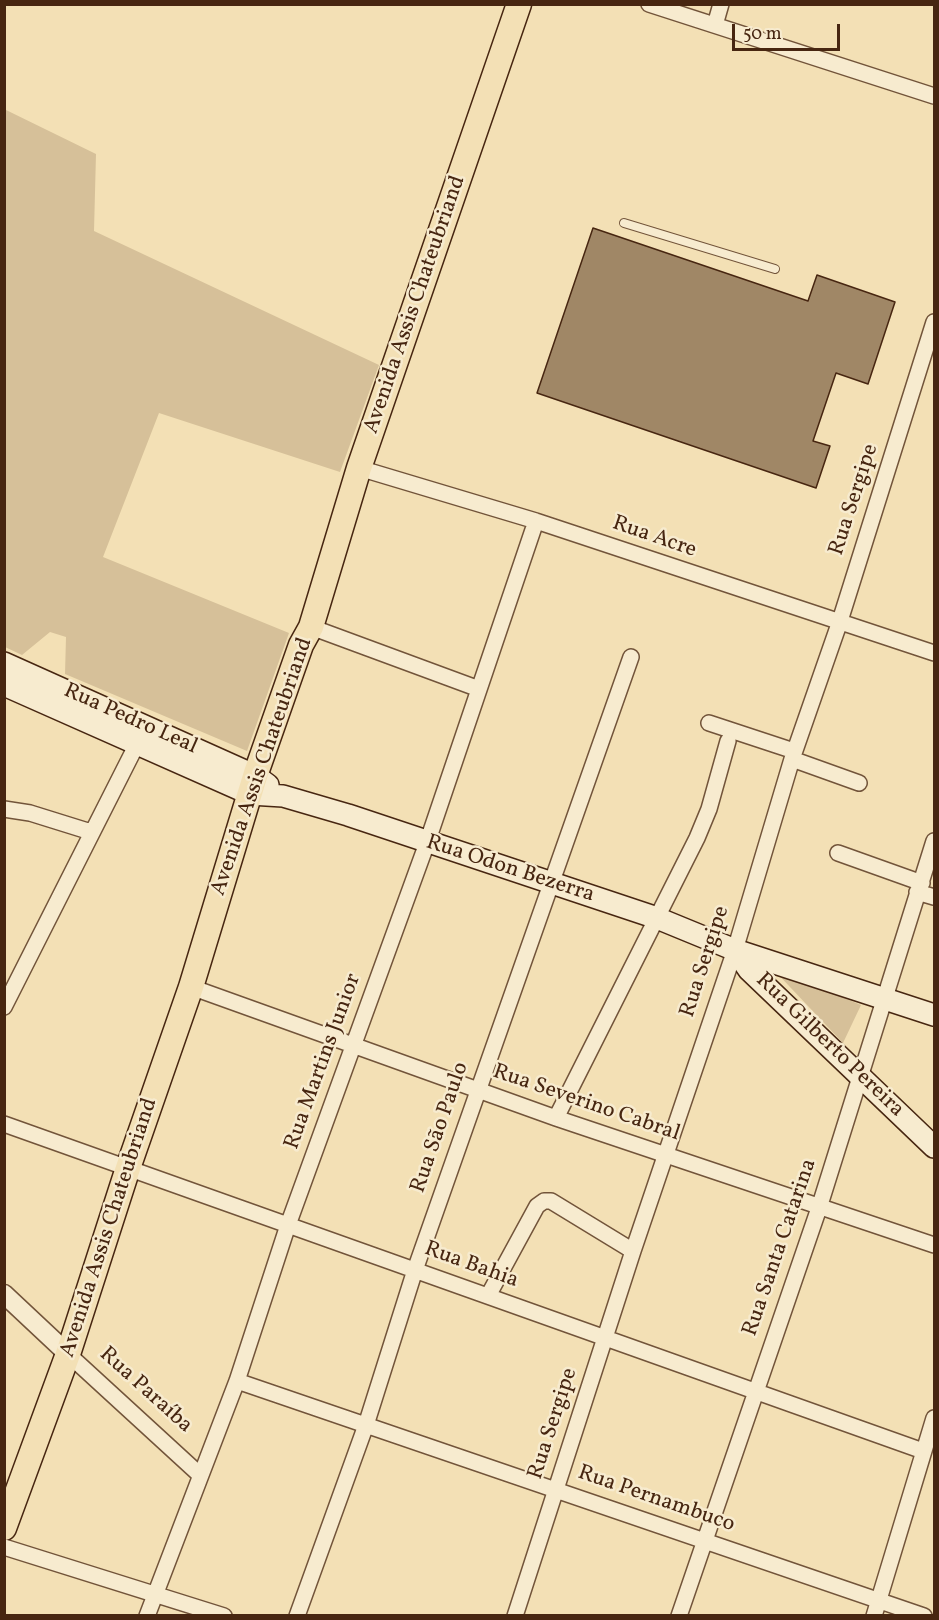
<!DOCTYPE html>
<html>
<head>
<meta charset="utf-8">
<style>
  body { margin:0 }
  #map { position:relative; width:939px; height:1620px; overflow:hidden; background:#f3e0b5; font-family:Vollkorn,serif }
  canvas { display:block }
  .frame { position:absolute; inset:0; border:6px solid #472611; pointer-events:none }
  .scale { position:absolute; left:732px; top:24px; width:108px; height:27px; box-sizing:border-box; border:3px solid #472611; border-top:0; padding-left:8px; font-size:18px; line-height:21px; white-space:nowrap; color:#472611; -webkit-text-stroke:4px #f7ebcf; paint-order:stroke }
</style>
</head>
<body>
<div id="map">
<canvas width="939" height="1620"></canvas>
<div class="frame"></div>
<div class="scale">50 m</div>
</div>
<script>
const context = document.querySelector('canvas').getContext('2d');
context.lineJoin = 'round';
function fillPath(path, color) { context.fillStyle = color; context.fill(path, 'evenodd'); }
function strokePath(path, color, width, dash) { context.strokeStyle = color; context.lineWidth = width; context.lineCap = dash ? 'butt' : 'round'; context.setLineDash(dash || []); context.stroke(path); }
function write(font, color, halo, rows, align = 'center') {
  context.font = font + ' Vollkorn,serif'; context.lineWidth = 5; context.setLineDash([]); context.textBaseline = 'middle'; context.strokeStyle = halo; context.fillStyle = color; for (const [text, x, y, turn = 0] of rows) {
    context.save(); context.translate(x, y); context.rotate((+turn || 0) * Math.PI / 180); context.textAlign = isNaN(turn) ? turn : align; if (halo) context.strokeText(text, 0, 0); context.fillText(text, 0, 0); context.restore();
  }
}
fillPath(new Path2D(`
  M4,109L96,154L94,231L379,365L340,472L159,413L103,557L289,633L247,751L65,674L66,637L50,632L22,655L5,647Z
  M772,968L861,1005L843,1043Z`), '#d6c099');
const building = new Path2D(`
  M593,228L808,301L817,275L895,302L868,384L836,373L813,441L830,446L816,488L537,393Z`);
fillPath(building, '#a08766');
strokePath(building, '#472611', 1.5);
const service = new Path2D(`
  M624,223L775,269`);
const minor = new Path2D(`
  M649,4L934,96
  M715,25L721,4
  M359,468L536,521L934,653
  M311,627L479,689
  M709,723L794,751
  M792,759L859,783
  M4,809L30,813L91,832
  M838,853L922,883
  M917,892L934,897
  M191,987L556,1118L934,1245
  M4,1007L141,736
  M556,1118L697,838L709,809L728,741
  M4,1124L923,1451
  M488,1296L537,1206L544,1201H551L633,1251
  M68,1354L200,1475
  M237,1381L924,1616
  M4,1547L224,1616
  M147,1616L237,1381L288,1225L427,843L536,521
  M297,1616L366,1425L415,1270L631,657
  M515,1616L633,1251L735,950L792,759L839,624L934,322
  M679,1616L819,1208L934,841
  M874,1616L934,1418`);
const tertiary = new Path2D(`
  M4,1294L68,1354`);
const secondary = new Path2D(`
  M4,663L256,776L268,785
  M4,685L250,794L283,796L348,815L657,918L735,950L934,1015
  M735,950L749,970L934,1147`);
const primary = new Path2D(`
  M4,1528L68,1354L128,1168L191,987L256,773L301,645L311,627L359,468L519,4`);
strokePath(service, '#72543a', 10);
strokePath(minor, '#72543a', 18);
strokePath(tertiary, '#72543a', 21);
strokePath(secondary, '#472611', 24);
strokePath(primary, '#472611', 27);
strokePath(service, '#f7ebcf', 8);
strokePath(minor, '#f7ebcf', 15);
strokePath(tertiary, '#f7ebcf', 18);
strokePath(secondary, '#f7ebcf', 21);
strokePath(primary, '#f3e0b5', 24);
write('22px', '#472611', '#f7ebcf', [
  ["Avenida Assis Chateubriand",416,305,-71],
  ["Rua Sergipe",855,500,-72],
  ["Rua Acre",654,538,19],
  ["Rua Pedro Leal",130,720,24],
  ["Avenida Assis Chateubriand",263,767,-71],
  ["Rua Odon Bezerra",510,870,18],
  ["Rua Sergipe",706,962,-72],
  ["Rua Gilberto Pereira",829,1046,44],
  ["Rua Martins Junior",324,1062,-70],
  ["Rua Severino Cabral",586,1104,19],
  ["Rua São Paulo",441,1128,-71],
  ["Avenida Assis Chateubriand",110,1228,-72],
  ["Rua Santa Catarina",781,1248,-71],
  ["Rua Bahia",471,1266,20],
  ["Rua Paraíba",145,1391,42],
  ["Rua Sergipe",554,1424,-72],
  ["Rua Pernambuco",656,1500,19]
]);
</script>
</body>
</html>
